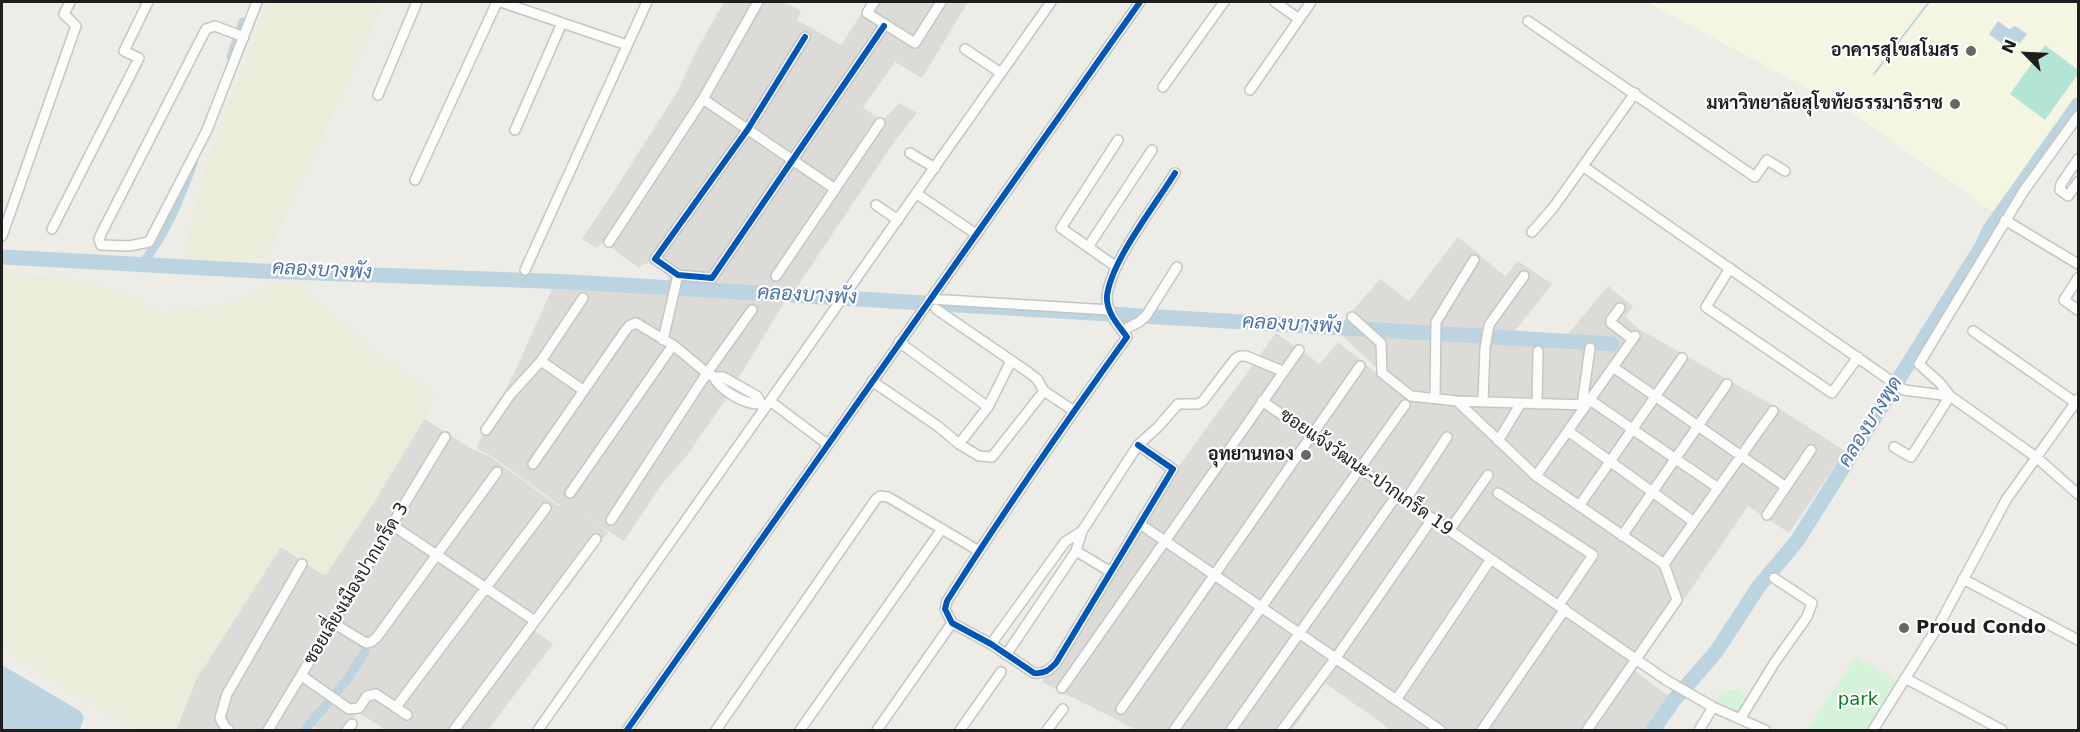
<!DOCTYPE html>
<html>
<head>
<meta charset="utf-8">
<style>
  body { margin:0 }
  #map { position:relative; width:2080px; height:732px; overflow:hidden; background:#edece7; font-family:"DejaVu Sans",sans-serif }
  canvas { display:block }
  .frame { position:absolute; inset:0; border:3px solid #1e1e1e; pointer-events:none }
  .north { position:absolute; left:1996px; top:24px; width:60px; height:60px; -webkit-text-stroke:4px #fff; paint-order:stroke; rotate:294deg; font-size:16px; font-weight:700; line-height:24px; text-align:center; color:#1e1e1e }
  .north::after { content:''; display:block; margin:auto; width:21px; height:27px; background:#1e1e1e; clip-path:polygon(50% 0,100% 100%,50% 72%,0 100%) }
</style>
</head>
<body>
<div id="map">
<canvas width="2080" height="732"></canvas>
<div class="frame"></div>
<div class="north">N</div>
</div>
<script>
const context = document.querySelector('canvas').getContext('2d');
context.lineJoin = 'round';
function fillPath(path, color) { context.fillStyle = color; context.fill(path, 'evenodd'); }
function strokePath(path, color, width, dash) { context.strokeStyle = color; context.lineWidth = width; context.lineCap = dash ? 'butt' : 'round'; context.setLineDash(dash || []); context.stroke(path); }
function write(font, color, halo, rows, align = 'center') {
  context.font = font + ' "DejaVu Sans",Sarabun,sans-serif'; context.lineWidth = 4.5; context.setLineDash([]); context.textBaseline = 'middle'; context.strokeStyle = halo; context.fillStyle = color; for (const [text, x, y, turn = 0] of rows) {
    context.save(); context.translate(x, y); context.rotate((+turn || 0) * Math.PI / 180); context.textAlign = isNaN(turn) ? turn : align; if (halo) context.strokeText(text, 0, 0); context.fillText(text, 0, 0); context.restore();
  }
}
fillPath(new Path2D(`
  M724,2H784L801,11L797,20L841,45L869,2H968L922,78L895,62L863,107L882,121L899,103L917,113L894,142L795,290L682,284V293L787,298L738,379L755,393L747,407L728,396L686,457L662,484L624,541L583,515L608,532L567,590L562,588L534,630L553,644L488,730H386L357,712L345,730H320L310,724L304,730H176L198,675L281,547L323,575L423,418L472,449L491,457L558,506L562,503L558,504L493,457L476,448L517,367L552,289L667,291L668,276L659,267L646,263L639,268L603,242L597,248L582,239L618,185L677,92L698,48Z
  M1458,237L1505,276L1518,261L1552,284L1505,344L1559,345L1608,286L1633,306L1625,317L1639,329L1783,411L1845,451L1789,533L1748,506L1635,671L1674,700L1651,730H1391L1325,683L1292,730H1137L1042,682L1154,500L1276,333L1320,364L1338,342L1413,402L1336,330L1380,279L1409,301Z`), '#dcdbd8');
fillPath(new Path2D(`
  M1647,2H2078V97L1996,214L1849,111Z`), '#f5f6e2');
fillPath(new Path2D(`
  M269,2H383L384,3L266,258L222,263L190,258L184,250L204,173L230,100Z
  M2,272L94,282L161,312L226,304L279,283H295L391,364L435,394L425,418L378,496L326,575L281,547L196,680L176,730H148L134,728L2,648Z`), '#eaedda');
fillPath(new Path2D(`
  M1856,656L1900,682L1869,730H1806Z
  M1737,689L1756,700L1742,721L1713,707L1720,693Z`), '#d5f3d9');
fillPath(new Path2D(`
  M2045,45L2078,70V74L2045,120L2010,94Z`), '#b3e4d5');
fillPath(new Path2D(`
  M1998,21L2009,29L2015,26L2027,34L2013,52L1989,34Z
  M2,665L80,711L84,717L80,730H2Z`), '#bbd4e0');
strokePath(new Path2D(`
  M1874,74L1929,2`), '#bbd4e0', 2);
strokePath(new Path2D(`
  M231,57L243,22
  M142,264C166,234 180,199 193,163
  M305,730L346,681L365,652`), '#bbd4e0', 9);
strokePath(new Path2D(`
  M2,257L261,271L572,282L1612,344
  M1653,730L1674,700L1716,652L1759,586L1797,541L1981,248L1990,229L2078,105`), '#bbd4e0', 15);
const minor = new Path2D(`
  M501,2L627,45
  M874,2L867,13L915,43L941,2
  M1275,2L1299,19
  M1528,21L1755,177L1767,160L1785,171
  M244,37L215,26L206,29L101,234L99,239L101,245L129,246L149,242L207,130L257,2
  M805,37L748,129L655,259L678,275L712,278L884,26
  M965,49L1001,73
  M1163,87L1224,2
  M1250,90L1311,2
  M378,95L417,2
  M703,99L835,189
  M515,130L562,23
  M910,153L935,168
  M2078,159L2061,184L2060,190L2068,196L2078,182
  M1584,167L1904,390L1950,396
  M415,180L497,2
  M917,194L976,234
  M876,205L898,220
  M2005,220L2078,264
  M52,229L139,58L124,51L148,2
  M1532,232L1553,208L1635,93
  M2,236L76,26L64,14L70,2
  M609,242L703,99L758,2
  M1088,247L1152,150
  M1115,266L1061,228L1118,140
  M1730,268L1706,307L1832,393L1858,357
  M525,270L647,2
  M776,276L880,123
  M2078,278L2064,300L2078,310
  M930,299L1110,310
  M1620,308L1611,320V323L1632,339
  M936,309L1028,372L1037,379L1044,391L1074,411
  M1352,317L1381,343L1382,373L1411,396L1457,401L1586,405
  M1122,331L1139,322L1146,316L1177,267
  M1973,331L2076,403
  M663,340L678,275
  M899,342L988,407
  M541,361L583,390
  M1613,367L1786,487
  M714,377C719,390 746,405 760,404
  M872,381L939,427L959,444L979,456L992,457L1044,391
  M1950,396L1940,383L1919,364L2023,192L2078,116
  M1435,398L1436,322L1474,260
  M1590,400L1718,488
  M770,401L827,444
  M1262,401L1666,680L1713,707L1765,730
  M1457,401L1536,476L1664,564
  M1483,402L1485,348L1489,325L1524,276
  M1537,404L1538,351
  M1582,405L1590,348
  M486,430L510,395L541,361L583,298
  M1568,431L1694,522
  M1498,441L1521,403
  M959,444L988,407L1008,367L1010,361
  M1138,445L1173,469L1056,663C1049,670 1045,674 1034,673L991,644L952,623L945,609L947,601C1004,511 1065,423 1127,337C1118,325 1106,312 1107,296C1111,261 1156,204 1175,173
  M1894,447L1911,457L1950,396L2036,457L2078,494
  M533,464L625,331L629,326L636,323L673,345L707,373L714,377H723L757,396L764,409
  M1536,476L1635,336
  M570,493L673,345
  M1498,493L1593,555L1559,605
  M1405,501L1447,437
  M1579,506L1682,358
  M1767,515L1811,450
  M611,520L707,373L752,310
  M392,525L535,621
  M1146,528L1440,730
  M1449,531L1488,475
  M1622,536L1727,384
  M1076,551L1111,572
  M1963,579L2078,640
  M333,623L366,643L371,642L377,637L497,472
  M991,644L1065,542L1082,531
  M1006,655L1076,551L1082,531L1138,445L1158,427L1178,404H1198L1203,401L1235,359L1240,356H1246L1280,370
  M302,676L349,709L359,708L367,696L376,694L407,715
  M1905,678L2002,730
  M1062,688L1299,350
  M1396,700L1491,559
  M396,707L546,508
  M1121,709L1360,366
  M1740,719L1775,662L1807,617L1812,603L1774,578
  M229,730L225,727L220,718L227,694L302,564
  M268,730L445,437
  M347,730L352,724
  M454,730L596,539
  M538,730L1051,2
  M627,730L1140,2
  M716,730L876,499L880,496L888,497L979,551
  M800,730L942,529
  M877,730L952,623
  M960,730L1001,672
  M1047,730L1063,709
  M1174,730L1405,405
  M1231,730L1397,495
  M1282,730L1335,659L1432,519
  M1482,730L1565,609
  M1587,730L1677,600L1664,564L1773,411
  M1699,730L1713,707
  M1873,730L1940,623L2006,500L2078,399`);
strokePath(minor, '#c5c5c3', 12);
strokePath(minor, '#fcfcfb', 9);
strokePath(new Path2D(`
  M805,37L748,129L655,259L678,275L712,278L884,26
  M1138,445L1173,469L1056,663C1049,670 1045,674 1034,673L991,644L952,623L945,609L947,601C1004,511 1065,423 1127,337C1118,325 1106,312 1107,296C1111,261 1156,204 1175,173
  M627,730L1140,2`), '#0057b8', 6);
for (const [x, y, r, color] of [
  [1971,51,6,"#666664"],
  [1955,104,6,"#666664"],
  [1306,455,6,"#666664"],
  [1904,628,6,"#666664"]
]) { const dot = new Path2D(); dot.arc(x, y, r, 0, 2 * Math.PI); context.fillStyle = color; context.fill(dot); strokePath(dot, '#fff', 2); }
write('bold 18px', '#1e1e1e', '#fff', [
  ["อาคารสุโขสโมสร",1959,51],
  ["มหาวิทยาลัยสุโขทัยธรรมาธิราช",1943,104],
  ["อุทยานทอง",1294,455],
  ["Proud Condo",1916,628,"left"]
], 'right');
write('18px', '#1e1e1e', '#fff', [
  ["ซอยแจ้งวัฒนะ-ปากเกร็ด 19",1366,473,35],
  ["ซอยเลี่ยงเมืองปากเกร็ด 3",357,584,-59]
]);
write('18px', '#0c7d24', '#fff', [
  ["park",1858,700]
]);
write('italic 20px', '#4b70ae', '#fff', [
  ["คลองบางพัง",322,271,3],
  ["คลองบางพัง",807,296,3],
  ["คลองบางพัง",1292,325,3],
  ["คลองบางพูด",1871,422,-58]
]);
</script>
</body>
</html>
